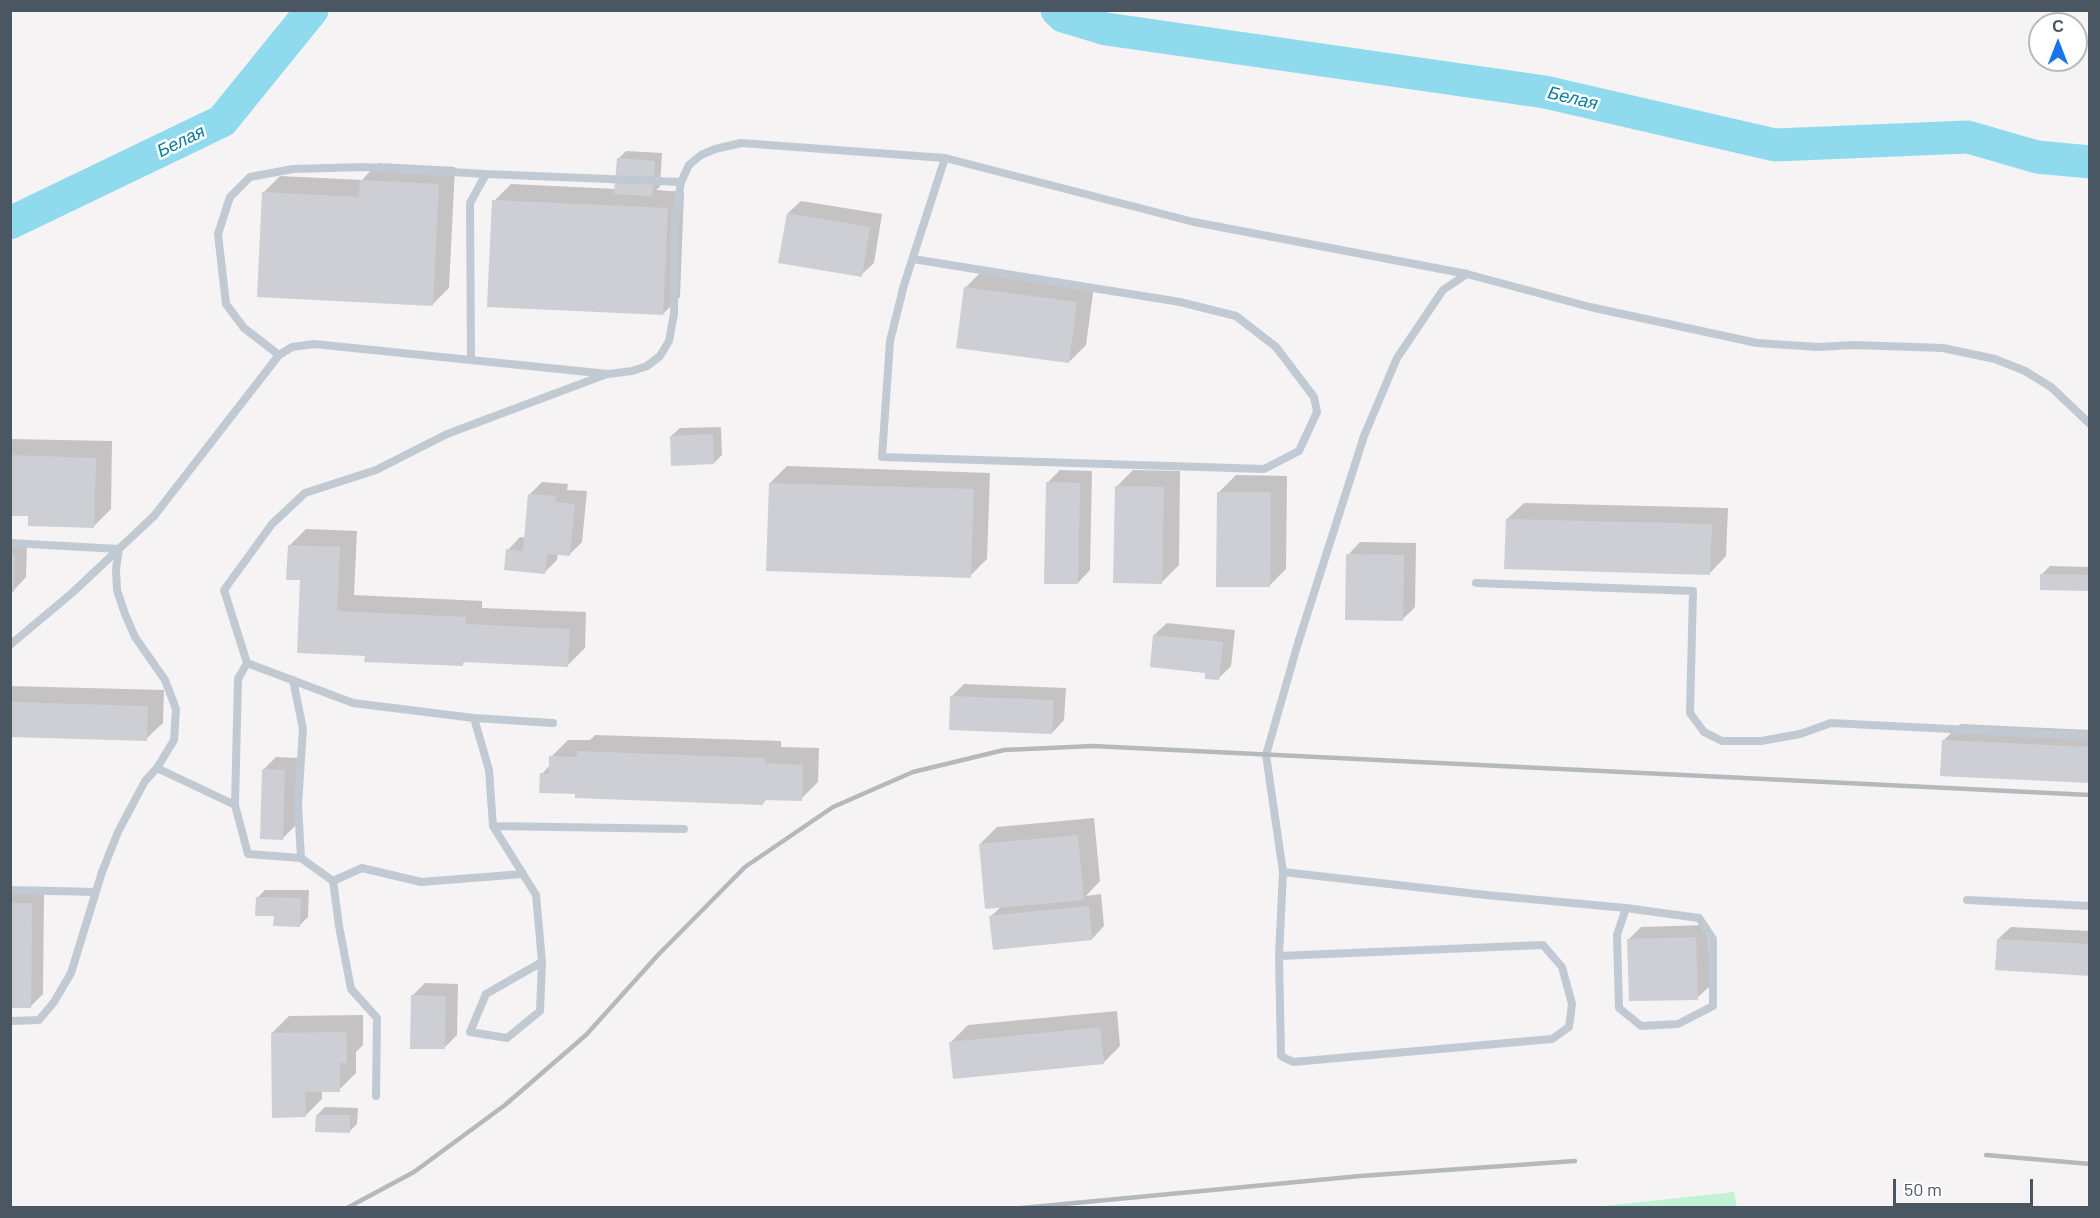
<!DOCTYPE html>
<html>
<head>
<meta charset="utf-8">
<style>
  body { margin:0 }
  #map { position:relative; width:2100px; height:1218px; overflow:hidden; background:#f5f3f3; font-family:Barlow,sans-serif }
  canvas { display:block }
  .frame { position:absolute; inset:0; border:12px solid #4a5661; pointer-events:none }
  .north { position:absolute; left:2028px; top:12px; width:60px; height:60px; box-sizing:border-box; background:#fff; border:2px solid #b7bbc0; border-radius:50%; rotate:0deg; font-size:16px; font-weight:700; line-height:24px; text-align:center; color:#4a5661 }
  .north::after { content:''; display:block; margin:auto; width:21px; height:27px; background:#1a73e8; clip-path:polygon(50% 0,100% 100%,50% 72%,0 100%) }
  .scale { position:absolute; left:1893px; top:1179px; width:140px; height:27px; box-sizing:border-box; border:3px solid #4a5661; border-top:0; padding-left:8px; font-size:18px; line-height:21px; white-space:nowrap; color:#4a5661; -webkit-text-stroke:4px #fff; paint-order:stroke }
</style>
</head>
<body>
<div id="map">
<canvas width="2100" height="1218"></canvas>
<div class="frame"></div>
<div class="north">С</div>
<div class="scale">50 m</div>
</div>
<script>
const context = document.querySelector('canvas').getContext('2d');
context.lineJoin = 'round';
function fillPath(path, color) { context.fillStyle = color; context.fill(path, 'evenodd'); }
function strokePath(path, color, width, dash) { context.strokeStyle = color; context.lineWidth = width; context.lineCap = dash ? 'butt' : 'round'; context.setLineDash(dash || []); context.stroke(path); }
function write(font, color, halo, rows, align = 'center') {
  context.font = font + ' Barlow,sans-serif'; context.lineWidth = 5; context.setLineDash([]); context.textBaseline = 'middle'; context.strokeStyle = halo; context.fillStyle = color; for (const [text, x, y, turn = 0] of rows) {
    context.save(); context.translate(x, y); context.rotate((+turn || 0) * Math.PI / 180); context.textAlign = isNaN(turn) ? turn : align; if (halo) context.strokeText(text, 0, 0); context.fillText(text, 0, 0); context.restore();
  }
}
fillPath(new Path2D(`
  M1734,1192L1737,1207H1594Z`), '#c3f1d5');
fillPath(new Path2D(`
  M626,151L662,153L660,187L656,190L684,192L680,297L663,314L494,201L511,184L616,189L618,159Z
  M378,163L455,167L449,288L432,305L263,193L280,176L362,180Z
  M801,201L882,214L874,263L861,275L788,213Z
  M982,271L1094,286L1086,345L1069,362L965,288Z
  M721,427L722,455L714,463L671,436L680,428Z
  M10,439L112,441L111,509L94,526L30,515L10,514Z
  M787,466L990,473L987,559L970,576L770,483Z
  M1060,470L1092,471L1090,570L1078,583L1047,483Z
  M1133,470L1180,471L1179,565L1162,582L1116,487Z
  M1236,475L1287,476L1286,569L1269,586L1219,492Z
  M542,482L568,484L567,490L587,491L582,542L570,554H558L557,560L545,572L508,550L520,537L526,538L529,495Z
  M1524,503L1728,508L1726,556L1710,573L1507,519Z
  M306,529L357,531L354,595L482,601V608L586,612L585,648L568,665L466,661L462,664L366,654L301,579L289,546Z
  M1360,542L1416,543L1415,607L1403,619L1348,555Z
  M10,543H27L26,577L14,590H10Z
  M2050,566L2090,567V589L2042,574Z
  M1167,623L1235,630L1231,666L1218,679L1154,635Z
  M964,684L1066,688L1064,720L1052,733L952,696Z
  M10,686L164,690L163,723L146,739L10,736Z
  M1960,724L2090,730V781L1943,741Z
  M595,735L781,741V747L819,748L818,782L801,799L768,798L763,803L576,793L542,774L550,765L551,757L568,740H590Z
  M276,757L297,758L295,826L283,838L263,770Z
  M1094,818L1100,881L1086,896L1101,894L1104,926L1092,939L991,916L1002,906L980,844L997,827Z
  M265,890H309L308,917L300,925L275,914L257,898Z
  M10,891H44L43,994L30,1007H10Z
  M1708,925L1710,986L1697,998L1629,939L1641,927Z
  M2011,927L2090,931V974L1998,939Z
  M425,983L458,984L457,1035L444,1048L412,996Z
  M1117,1011L1120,1046L1103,1063L951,1042L968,1025Z
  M363,1015V1045L356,1052V1073L339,1090H322V1099L305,1116L272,1033L289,1016Z
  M325,1107L358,1108L357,1124L349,1132L317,1115Z`), '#0003');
strokePath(new Path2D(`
  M1057,10L1063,16L1106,29L1545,92L1775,145L1968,137L2037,157L2090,162
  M10,223L222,121L312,10`), '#90daee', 33);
fillPath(new Path2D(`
  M617,158L655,161L652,196L614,194Z
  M360,180L439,184L433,306L257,297L262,192L359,197Z
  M492,200L668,208L663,315L487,307Z
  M787,213L870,227L862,277L778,263Z
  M964,287L1077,302L1069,363L956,348Z
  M713,434L714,464L671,466L670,436Z
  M10,455L96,458L94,528L28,526V516H10Z
  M1046,482L1080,483L1078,584H1044Z
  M769,483L974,489L971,578L766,571Z
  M1115,486L1164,487L1162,584L1113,583Z
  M1217,492H1271L1270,587H1216Z
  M528,494L556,496L555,502L575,504L570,556L547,554L545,574L504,570L506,549L523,551Z
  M1506,519L1712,524L1710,575L1504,569Z
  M288,545L340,547L337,611L466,617V624L570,629L568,667L463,662V666L364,662L365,656L297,653L300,580H286Z
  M1346,554L1404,555L1403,621L1345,620Z
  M10,555H15L14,592H10Z
  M2040,574L2090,575V591L2040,590Z
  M1153,635L1223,642L1219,680L1205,679V673L1150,667Z
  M950,696L1054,700L1052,734L949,730Z
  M10,702L148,706L147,741L10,737Z
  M1942,740L2090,747V783L1940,776Z
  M577,751L765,758V763L803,765L802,801L764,800L763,805L575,798V794L539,793L540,773L549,774V756L577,757Z
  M262,769L285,770L283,840L260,839Z
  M1078,835L1084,900L985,909L979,844Z
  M256,897L301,898L300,927L273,926L274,916H255Z
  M10,903H32L31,1008H10Z
  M1089,906L1092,940L993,950L989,916Z
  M1696,937L1698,1000L1629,1001L1627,939Z
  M1997,939L2090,944V976L1995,970Z
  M411,995L446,996L445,1049H410Z
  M1100,1027L1104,1064L953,1079L949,1042Z
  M346,1032L347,1063H340V1092H305L306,1117L272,1118L271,1033Z
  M316,1115H350V1133L315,1132Z`), '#cdcfd5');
strokePath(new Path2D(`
  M913,259L1180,302L1236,316L1276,347L1314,397L1317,412L1299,451L1264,469L882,457L890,341L904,285L945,158
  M279,355L244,328L226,304L218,234L230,197L250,177L293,169L364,167L486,174
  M471,360L470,203L486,174L681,182
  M10,543L119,549
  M1476,583L1693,591L1690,713L1704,732L1722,741H1761L1800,734L1831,723L2090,736
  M10,645L72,593L154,516L279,355L292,347L314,344L608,374L632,371L647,366L660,356L669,341L674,314L675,220L681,182L689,165L701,155L715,149L741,143L945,158L1194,222L1467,274L1590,307L1757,343L1818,347L1853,345L1943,348L1995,359L2025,371L2051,387L2090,424
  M247,663L238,679L235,805L248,854L301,858
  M293,680L303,729L298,805L301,858L333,881L339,926L351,989L377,1018L376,1096
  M474,718L489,770L493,826L536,895L542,962L540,1011L507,1038L470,1032L486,994L542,962
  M553,723L474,718L353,703L247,663L224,590L272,524L305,493L376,470L447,434L607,374
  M157,768L235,805
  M493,826L684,829
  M1283,872L1486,895L1626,908L1699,918L1713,939V1006L1678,1024L1641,1026L1619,1008L1617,935L1626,908
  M333,881L362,868L421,882L523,874
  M10,890L96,892
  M1967,900L2090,906
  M1279,956L1543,945L1562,967L1572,1004L1569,1027L1552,1039L1293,1062L1281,1056L1279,956L1283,872L1266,755L1298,643L1364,436L1397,358L1443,290L1467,274
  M10,1021L39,1020L54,1002L71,973L102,872L118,832L145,781L157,768L174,740L176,709L165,680L135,637L125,614L117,590L116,569L119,549`), '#c1cad2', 8);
strokePath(new Path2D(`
  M1986,1155L2090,1164
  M347,1208L414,1172L505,1105L586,1035L658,955L745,867L833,807L913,772L1004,750L1093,746L2090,795
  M1022,1208L1360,1176L1575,1161`), '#b5b8bd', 4.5);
write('italic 18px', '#0c7c9b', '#fff', [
  ["Белая",1573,98,13],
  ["Белая",181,141,-26]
]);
</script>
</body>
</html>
